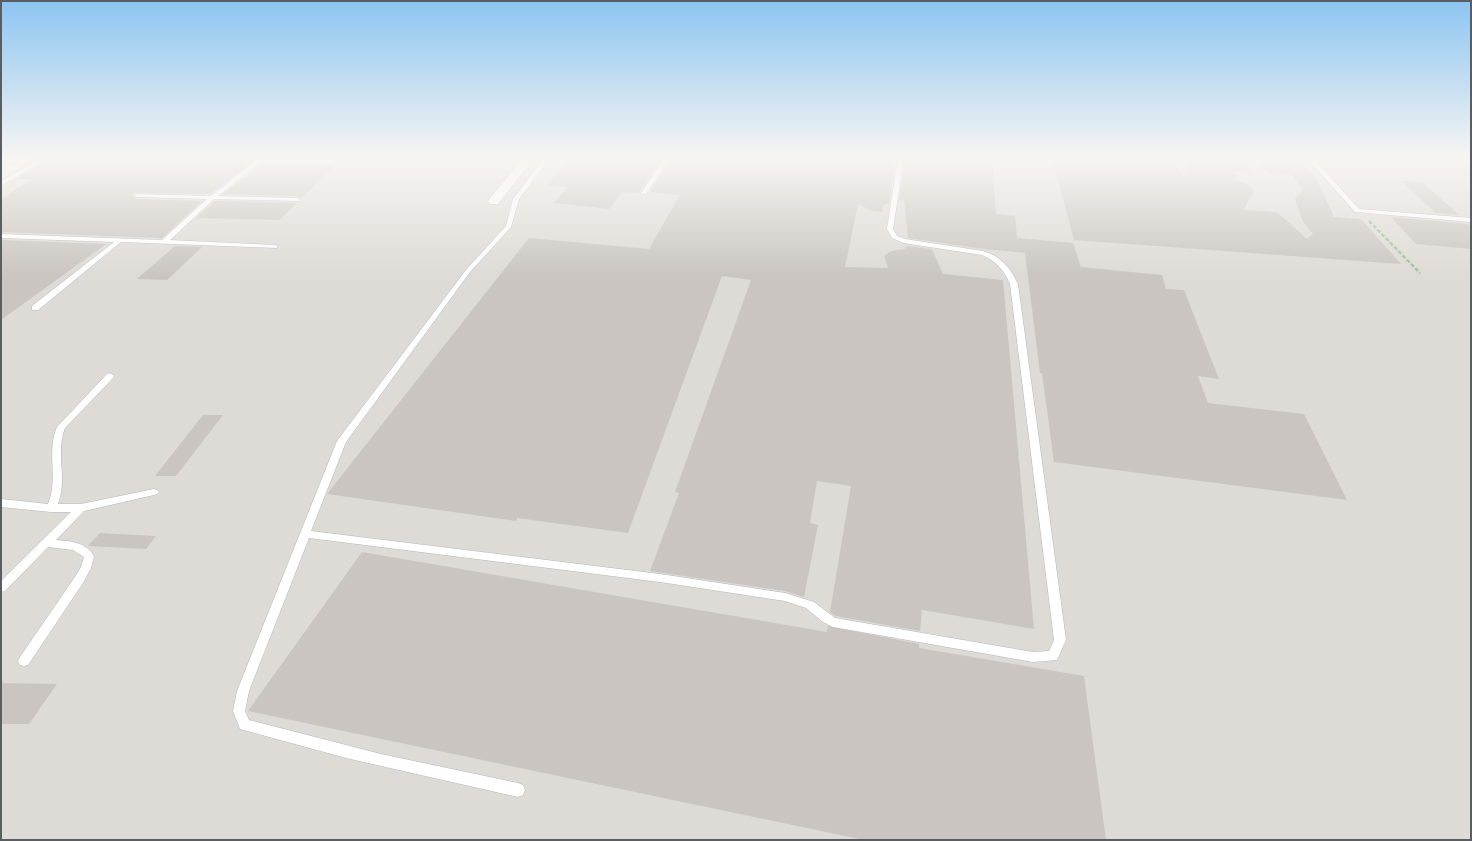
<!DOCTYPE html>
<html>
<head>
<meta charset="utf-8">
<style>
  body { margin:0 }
  #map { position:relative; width:1472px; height:841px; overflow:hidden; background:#ede9e1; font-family:"Fira Sans",sans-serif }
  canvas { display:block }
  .frame { position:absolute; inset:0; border:2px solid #5a5e62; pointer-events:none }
</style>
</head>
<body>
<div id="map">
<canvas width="1472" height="841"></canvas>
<div class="frame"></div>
</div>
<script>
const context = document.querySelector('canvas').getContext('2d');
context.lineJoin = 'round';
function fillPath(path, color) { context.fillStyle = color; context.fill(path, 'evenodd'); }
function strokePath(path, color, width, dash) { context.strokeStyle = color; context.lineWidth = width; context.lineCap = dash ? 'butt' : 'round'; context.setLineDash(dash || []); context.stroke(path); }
fillPath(new Path2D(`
  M36,158H1471V840H1V178Z`), '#dedbd6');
fillPath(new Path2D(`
  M52,158H180L178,160L250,163L210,194L134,193L132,195L137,199L202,201L162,238L1,232V199L33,179H17Z
  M331,158H342L328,173L301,198L297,196L223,194L263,164L332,166L337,161Z
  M570,158H662L638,193L622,192L609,209L554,203L568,187L547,185Z
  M672,158H896L889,203L883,205L882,212L872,211L858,204L845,267L888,268L884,256L891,251L905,249V247H907V246L932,249L943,274L1003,280L1034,629L922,610L920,631L836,616L830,612L851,486L817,481L810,523L818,525L804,597L785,591L650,571L679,493L675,492L751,280L722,276L628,533L517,518L516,521L327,494L529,238L649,249L680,195L650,192Z
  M906,158L925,160V158H992L996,214L1015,216L1017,238L1073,243L1081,267L1162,275L1166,289L1184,290L1219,379L1198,376L1208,403L1304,414L1347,500L1054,462L1042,373H1040L1025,253L977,248L908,238L904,199L899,201Z
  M1052,158H1172L1183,178L1190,158H1222L1251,170L1250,172L1232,171L1236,175L1235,180L1247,184L1254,191L1243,210L1277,212L1307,239L1313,234L1302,220L1295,199L1303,189L1292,175L1268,173L1256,158H1297L1316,178L1334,217L1361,219L1401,264L1074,240Z
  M1401,181L1422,182L1459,215L1436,213Z
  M215,201L297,203L279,220L196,218Z
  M1391,217L1468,224L1471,226V249L1416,244Z
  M1,240L106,244L1,320Z
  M175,246L202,247L167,280L137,279Z
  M203,415H223L176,476H155Z
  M100,533L156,536L146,549L88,546Z
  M362,552L827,632L828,626L919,644V648L1084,676L1106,840H864L248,711Z
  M1,683L57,684L29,724H1Z`), '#cac5c0');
const lane = new Path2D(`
  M42,158H49L1,186V181Z
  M199,158H266L332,160L335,162L332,164L262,162L218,196L297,198L300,200L299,201L214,199L170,240L275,245L277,246V248L121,242L38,310H32V306L114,242L1,238V234L162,240L207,199L137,197L134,195L135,194L211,196L255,161L202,160Z
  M544,158H550L519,199L511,227L470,272L346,442L311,531L660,574L785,593L814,602L835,618L1033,652L1049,651L1054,640L1010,284C1004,270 996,261 982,255L903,243L892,238L887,229L898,158H904L893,229L897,236L905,239L983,251C1001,256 1010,268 1018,284L1066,640L1057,660L1033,662L833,627L823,622L806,608L785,601L660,582L309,538L249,691L245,711L249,720L381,754L518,783L523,785L525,790L523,795L518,797L346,758L240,729L233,711L237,691L337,441L466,270L506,226L513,199Z
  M664,158H670L646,194H642L641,193Z
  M1307,158H1313L1359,209L1471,218V222L1355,212Z
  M110,373L114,376L113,378L65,428C55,453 68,479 58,504H81L154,489L157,490L159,492L157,494L154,495L84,511L56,540C70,541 86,542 94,556L91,568L83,583L28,665L24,666L20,665L18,661L20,657L75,577L81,567L84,557L73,550L48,547L5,591L1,592V581L71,512H51L1,507V499L48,504C59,479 46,452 57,427L107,374Z`);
const street = new Path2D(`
  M523,158H534L498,204H490L488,201L490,198Z`);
strokePath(lane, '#b4b8bc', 1);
strokePath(street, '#b4b8bc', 1);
strokePath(new Path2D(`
  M1369,221L1420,273`), '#97c59f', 2.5, [4, 2]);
fillPath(lane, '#fff');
fillPath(street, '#fff');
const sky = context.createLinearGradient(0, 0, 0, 276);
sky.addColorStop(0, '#8bc5f1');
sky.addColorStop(0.57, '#f7f5f2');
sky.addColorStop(1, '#f7f5f200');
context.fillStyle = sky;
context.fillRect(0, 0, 1472, 276);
</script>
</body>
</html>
